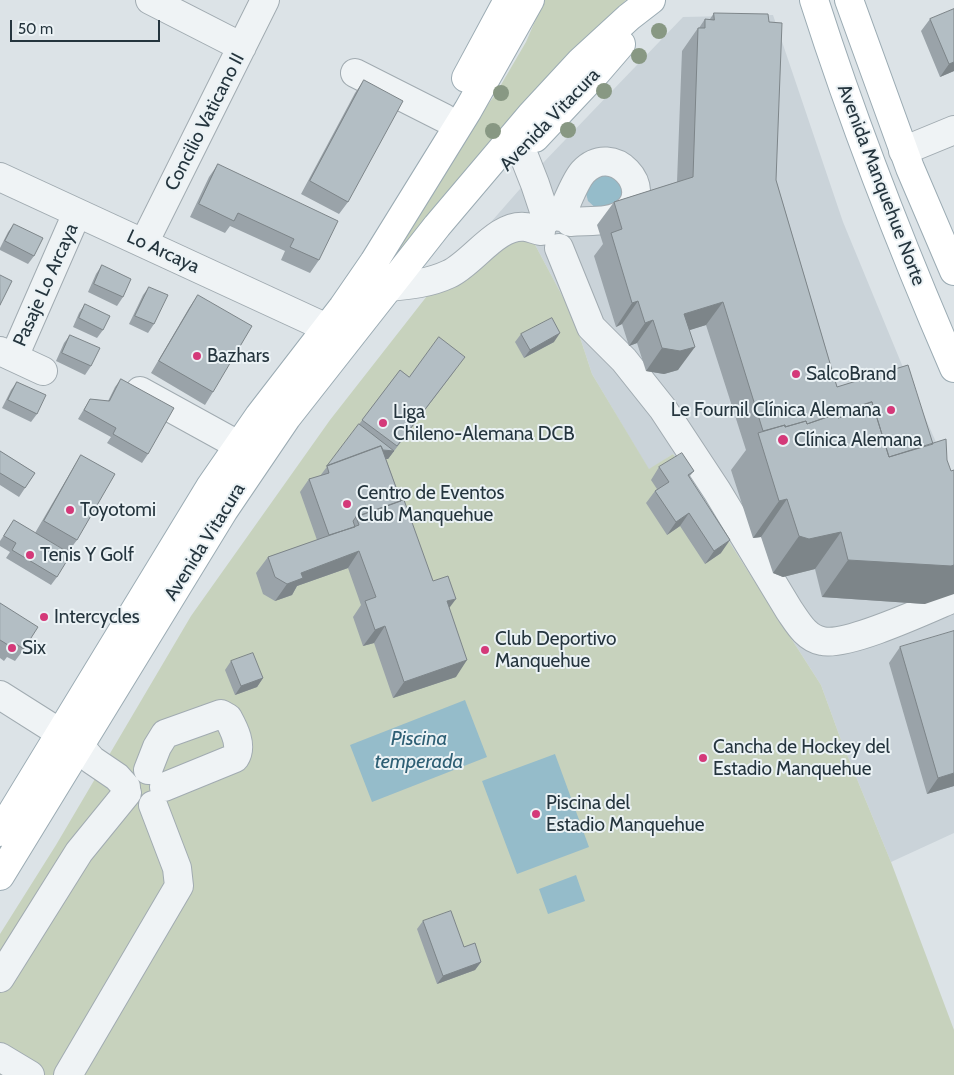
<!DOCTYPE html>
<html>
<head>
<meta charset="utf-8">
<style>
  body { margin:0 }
  #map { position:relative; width:954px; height:1075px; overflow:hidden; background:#dce3e7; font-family:Cabin,sans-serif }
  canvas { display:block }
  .scale { position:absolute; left:10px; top:20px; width:150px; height:22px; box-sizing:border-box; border:2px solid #25353e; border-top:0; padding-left:6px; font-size:15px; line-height:18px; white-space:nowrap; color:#25353e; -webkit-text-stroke:4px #ebf2f5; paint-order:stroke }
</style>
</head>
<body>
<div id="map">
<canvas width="954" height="1075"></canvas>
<div class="scale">50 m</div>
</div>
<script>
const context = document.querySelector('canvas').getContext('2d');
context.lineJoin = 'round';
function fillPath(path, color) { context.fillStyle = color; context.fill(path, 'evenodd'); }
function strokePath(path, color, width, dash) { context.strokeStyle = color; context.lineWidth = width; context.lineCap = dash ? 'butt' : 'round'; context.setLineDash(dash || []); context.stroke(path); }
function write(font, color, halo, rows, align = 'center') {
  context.font = font + ' Cabin,sans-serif'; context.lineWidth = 4; context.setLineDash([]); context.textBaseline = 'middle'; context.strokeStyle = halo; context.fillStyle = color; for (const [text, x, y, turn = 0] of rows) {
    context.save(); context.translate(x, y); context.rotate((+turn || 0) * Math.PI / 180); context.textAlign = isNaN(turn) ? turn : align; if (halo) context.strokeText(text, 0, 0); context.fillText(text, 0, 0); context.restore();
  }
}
fillPath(new Path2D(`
  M773,15L843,222L902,365L954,483V833L891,862L841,740L821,685L673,454L649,470L592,374L573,316L532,239L434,287L541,165L683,17Z`), '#cad3d9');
fillPath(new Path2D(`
  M544,0H626L564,65L328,344L458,144L495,95L526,42Z
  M514,239H532L573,316L592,374L649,469L673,454L821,685L841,740L891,862L954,1030V1075H0V934L56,845L191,616L330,420L434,287Z`), '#c7d2bd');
fillPath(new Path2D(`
  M602,171L624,183L622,203L598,210L588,201L585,189Z
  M465,700L487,757L372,802L350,745Z
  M555,754L589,847L517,874L482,781Z
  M576,875L585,901L548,914L539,889Z`), '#95bcca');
const minor = new Path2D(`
  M150,0L242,47
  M355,73L444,118
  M522,151L535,184L547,220
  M903,151L954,130
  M0,177L327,328
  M560,217C567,204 574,182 583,172C613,140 656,189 626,212C611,224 587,220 570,222
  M144,243L265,0
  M559,248L591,327L624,360L663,409L717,491L789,610C798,623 806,638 822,641C847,647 928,609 954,598
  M389,287C410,285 430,283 449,274C473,263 497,223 526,227C531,228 536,230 541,231
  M0,351L43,371
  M14,357L77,213
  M140,391L238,445
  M0,695L79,745L92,760L117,777L126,787
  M148,770L157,747L165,734L221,714L228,718C234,729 243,746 235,758L164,787
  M0,978L79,852L127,793
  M0,1057L30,1075
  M68,1075L179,886L177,868L153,805`);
const major = new Path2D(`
  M814,0C854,125 902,248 954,368
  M849,0L910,168L954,271
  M466,78L508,0
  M535,138L596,73L621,44
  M0,832L210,487L259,416L343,307L374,262L468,110L530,0
  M0,876L224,510L287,417L437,226L531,115L581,61L629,17L651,0`);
strokePath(minor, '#a1abb1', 30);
strokePath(major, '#9babb3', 30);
strokePath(minor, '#eff3f5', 28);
strokePath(major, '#fff', 28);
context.fillStyle = '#889883';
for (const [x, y] of [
  [659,31],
  [639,56],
  [604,91],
  [501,93],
  [568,130],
  [493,131]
]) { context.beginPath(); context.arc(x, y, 8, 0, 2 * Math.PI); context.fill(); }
fillPath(new Path2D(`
  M954,9V71L940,77L921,31L930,19Z
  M714,13L776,180L837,387L908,365L925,604L822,597L815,569L783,577L773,573L761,537L753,538L731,470L746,450L706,325L689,330L678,370L664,374L646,371L637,343L629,346L622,324L616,327L594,256L603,244L597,225L614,202L677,182L682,51L698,28H699L705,19H710Z
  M364,80L348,202L339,214L301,194L355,93Z
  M218,164L319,260L310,273L281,260L285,251L230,226L225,233L190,217L209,177Z
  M14,224L34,256L28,264L0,250V248L8,232Z
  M102,265L123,297L117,306L88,292L96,274Z
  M149,287L154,324L148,333L129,324L143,295Z
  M198,295L213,392L205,405L151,373L189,308Z
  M85,304L103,330L97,338L73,327L79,313Z
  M521,334L554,342L524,358L515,342Z
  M70,335L91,366L85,375L56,361L64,343Z
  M456,369L388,459H386L401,501L433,581L449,608L456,677L393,698L374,643L363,646L353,617L361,605L348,568L297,586L292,595L275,601L263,594L256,573L268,557L317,540L300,492L309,479L320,476L400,370L409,377Z
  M121,379L148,454L142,463L107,443L111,437L78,419L90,399L108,401L115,387Z
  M17,382L37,414L31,422L2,408L11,390Z
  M0,451L35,473L19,497L0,485Z
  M81,455L77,540L68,552L56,545L57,577L51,585L6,558L10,552L0,546V541L14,520L35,533L73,468Z
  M659,467L694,471L689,477L721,553L705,564L680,526L667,535L646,503L655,491L657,489L651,480Z
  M0,603L24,649L15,661L7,657L4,661L0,658Z
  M900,647L954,786L927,794L889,663Z
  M231,661L263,678L257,687L235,695L225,670Z
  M423,921L464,947L481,962L475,970L437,984L417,929Z`), '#9aa3a9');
fillPath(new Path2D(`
  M954,62V71L940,77L949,64Z
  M638,301L622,324L616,327L632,303Z
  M723,302L706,325L668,337L684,314Z
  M653,320L637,343L629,346L645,323Z
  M560,333L554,342L524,358L530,350Z
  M695,347L678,370L664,374L646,371L662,348Z
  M465,357L388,459H372L378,450L394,451Z
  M787,499L761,537L753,538L779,501Z
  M689,513L680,526L667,535L676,522Z
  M841,532L815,569L783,577L773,573L799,536Z
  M730,540L721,553L705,564L714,551Z
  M359,551L348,568L297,586L292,595L275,601L287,584L301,573Z
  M848,560L954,565V594L925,604L822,597Z
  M456,599L444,615L447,601Z
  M385,626L374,643L363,646L375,630Z
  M467,660L456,677L393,698L404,682Z
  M263,678L257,687L235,695L241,686Z
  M954,773V786L927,794L938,778Z
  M481,962L475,970L437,984L443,976Z`), '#7d8589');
const building = new Path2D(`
  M954,9V62L949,64L930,19Z
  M714,13L768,14L769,22L782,23L776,180L837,387L908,365L933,444L889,457L872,402L857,407L852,413L838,418L836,414L807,424L806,421L785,427V425L763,431L723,302L684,314L695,347L680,351L662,348L653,320L645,323L638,301L632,303L611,233L622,229L614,202L693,177L698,28H705V19L714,20Z
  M364,80L403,101L348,202L310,181Z
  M218,164L338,221L319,260L290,247L294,239L238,213L234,221L199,204Z
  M14,224L43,238L34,256L5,241Z
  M102,265L131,279L123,297L94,284Z
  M0,275L12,281L0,305Z
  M149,287L168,295L154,324L135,316Z
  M198,295L252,326L213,392L159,361Z
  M85,304L110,316L103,330L79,318Z
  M552,318L560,333L530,350L521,334Z
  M70,335L100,348L91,366L62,353Z
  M439,337L465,357L397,446L362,420L400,370L409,377Z
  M121,379L174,408L148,454L113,434L116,428L84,410L90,399L109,401Z
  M17,382L46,395L37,414L8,400Z
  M872,402L889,457L946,439L947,460L951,471L954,470V565L951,566L848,560L841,532L809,539L799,536L787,499L779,501L758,433L785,425V427L806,421L807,424L836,414L838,418L858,412L857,407Z
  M359,424L394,451L383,450L381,446L327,466Z
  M381,446L401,501L356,517L353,521L355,527L329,535L309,479L329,473L327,466Z
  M0,451L35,473L25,488L0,473Z
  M682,453L694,471L688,475L730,540L714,551L689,513L676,522L655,491L669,482L659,467Z
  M81,455L115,474L77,540L44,521Z
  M404,500L433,581L448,576L456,599L447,601L467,660L404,682L385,626L375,630L365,601L376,597L359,551L301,573L303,578L287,584L275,577L268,557L359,525L356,517Z
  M14,520L71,554L57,577L12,550L16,543L4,536Z
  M0,603L38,627L24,649L16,644L13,648L0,640Z
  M954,631V773L938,778L900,647Z
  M253,653L263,678L241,686L231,661Z
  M451,911L464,947L475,943L481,962L443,976L423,921Z`);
fillPath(building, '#b3bec4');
strokePath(building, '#7d8589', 1);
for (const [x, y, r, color] of [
  [197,356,5,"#d43979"],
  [796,374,5,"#d43979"],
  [891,410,5,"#d43979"],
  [383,423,5,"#d43979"],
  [783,440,6,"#d43979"],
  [347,504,5,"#d43979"],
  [70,510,5,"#d43979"],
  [30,555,5,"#d43979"],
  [44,617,5,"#d43979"],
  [12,648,5,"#d43979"],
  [485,650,5,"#d43979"],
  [703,758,5,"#d43979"],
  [536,814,5,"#d43979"]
]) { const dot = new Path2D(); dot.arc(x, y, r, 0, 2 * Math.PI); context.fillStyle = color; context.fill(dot); strokePath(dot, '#ebf2f5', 2); }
write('19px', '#25353e', '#ebf2f5', [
  ["Avenida Vitacura",550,120,-46],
  ["Concilio Vaticano II",205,122,-63],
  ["Avenida Manquehue Norte",881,185,69],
  ["Lo Arcaya",163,252,25],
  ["Pasaje Lo Arcaya",46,285,-66],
  ["Avenida Vitacura",205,542,-58]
]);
write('19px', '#25353e', '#ebf2f5', [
  ["Bazhars",207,356],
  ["SalcoBrand",806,374],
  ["Le Fournil Clínica Alemana",881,410,"right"],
  ["Liga",393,412],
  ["Chileno-Alemana DCB",393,434],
  ["Clínica Alemana",794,440],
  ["Centro de Eventos",357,493],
  ["Club Manquehue",357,515],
  ["Toyotomi",80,510],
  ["Tenis Y Golf",40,555],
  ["Intercycles",54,617],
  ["Club Deportivo",495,639],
  ["Manquehue",495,661],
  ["Six",22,648],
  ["Cancha de Hockey del",713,747],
  ["Estadio Manquehue",713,769],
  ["Piscina del",546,803],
  ["Estadio Manquehue",546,825]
], 'left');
write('italic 20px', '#2e5f74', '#ebf2f5', [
  ["Piscina",419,739],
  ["temperada",419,762]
]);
</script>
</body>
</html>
